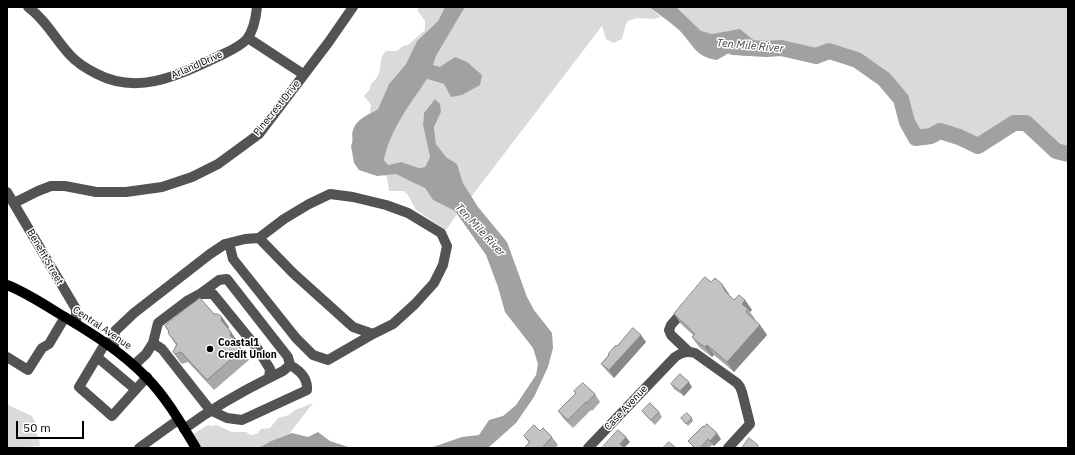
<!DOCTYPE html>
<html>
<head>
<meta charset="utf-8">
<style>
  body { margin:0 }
  #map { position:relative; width:1075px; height:455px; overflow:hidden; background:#fff; font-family:"IBM Plex Sans",sans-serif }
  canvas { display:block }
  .frame { position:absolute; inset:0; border:8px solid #000; pointer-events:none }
  .scale { position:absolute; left:16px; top:421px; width:68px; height:18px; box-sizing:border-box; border:2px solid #000; border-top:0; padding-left:5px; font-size:12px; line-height:14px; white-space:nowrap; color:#000; -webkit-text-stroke:3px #fff; paint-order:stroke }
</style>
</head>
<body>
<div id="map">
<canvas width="1075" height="455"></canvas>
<div class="frame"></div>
<div class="scale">50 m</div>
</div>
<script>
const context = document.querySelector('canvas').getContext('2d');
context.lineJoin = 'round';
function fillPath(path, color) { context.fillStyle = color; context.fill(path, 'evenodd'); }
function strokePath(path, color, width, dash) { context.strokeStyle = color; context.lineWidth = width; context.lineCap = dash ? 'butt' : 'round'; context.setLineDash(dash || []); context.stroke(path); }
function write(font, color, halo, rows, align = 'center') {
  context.font = font + ' "IBM Plex Sans",sans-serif'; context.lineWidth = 3; context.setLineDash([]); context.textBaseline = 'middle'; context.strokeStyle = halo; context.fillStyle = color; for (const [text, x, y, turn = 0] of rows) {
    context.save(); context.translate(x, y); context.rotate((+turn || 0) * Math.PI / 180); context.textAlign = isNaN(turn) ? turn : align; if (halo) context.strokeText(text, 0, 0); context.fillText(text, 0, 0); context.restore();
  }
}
fillPath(new Path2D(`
  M420,7H445L438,21L417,41L406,64L389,84L378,109L370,113L371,105L364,96L370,89L371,84C386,72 376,61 386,51H397L403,46L408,45L425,30V21L417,10Z
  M465,7H649L661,17L653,19L637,18L628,21L626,24L622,39L613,43L606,39L602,26L471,197L463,183L457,164L446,157L436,144L434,127L441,112L435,100L424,113L423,125L430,157L425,167L419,168L401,162L388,165L384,160C392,127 408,106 427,79L444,84L439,67L433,65L436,56Z
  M664,7H1068V154L1056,151L1026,123H1014L978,146L959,137L940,131L931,136L916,138L907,122L901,99L884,79L857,60L829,51L816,56L781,48H742L718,46Z
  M396,174L414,183L425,188L433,200L455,211L457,214L446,230L416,210L408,195L404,191H389L387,177L384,175Z
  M7,403L10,406L32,416L37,426L35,430L38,437L39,438L40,446L23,447L21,448H7Z
  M313,403L289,434L271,441L259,448H194L188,437L208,425L212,426L216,425L232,432H246L251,435L257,434L261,429L270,428L278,418L289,415L295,410Z`), '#dadada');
fillPath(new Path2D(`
  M445,7H465L436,56L433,65L440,67L455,57L467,62L482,75L480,85L462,95L451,97L444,84L427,79C409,106 391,128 384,160L388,165L401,162L419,168L425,167L430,157L423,125L424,113L435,99L440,104L441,112L434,127L436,144L446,157L457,164L463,183L478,207L507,242L527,297L534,310L552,333L553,348L548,367L534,397L516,423L488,448H430L462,437L479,435L489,420L503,416L516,405L536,375L538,364L533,348L505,312L498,287L486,255L455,211L433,200L425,188L414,183L396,174L377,176L359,170L354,163L351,146C354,141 351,135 353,130C356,119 370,114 378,109L389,84L406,64L417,41L438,21Z
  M649,7H676L701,31L712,34L740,29L757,43L755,49L746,56L729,53L717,60C695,57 693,44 679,30C670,22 659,14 649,7Z
  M318,432L330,441L351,448H259L271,441L292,433L308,437Z`), '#a1a1a1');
strokePath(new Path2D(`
  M733,47L766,49L781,48L816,56L829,51L857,60L884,79L901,99L907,122L916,138L931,136L940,131L959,137L978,146L1014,123H1026L1056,151L1068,154`), '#a1a1a1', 16);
strokePath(new Path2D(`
  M28,7C46,20 55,39 70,55C77,63 87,69 97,74C138,95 176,76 213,59C224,53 238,49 247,39C253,31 256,17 257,7
  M248,38L303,74
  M7,192L76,309V324
  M14,203L38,191L51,186H65L96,192H126L162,187L192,177L218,164L259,134L328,43L353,7
  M229,243L233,259L296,338L313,355L328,360L373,334
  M685,309L671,325L669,330L671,335L689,352
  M106,342L79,387L112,416L147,377
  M153,343L162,349L210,410L227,418L242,420L307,390C308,378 299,370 290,365L288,357L227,279L219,280L200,294
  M114,348L115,331L134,313L210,254L225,244L245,239L259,238L284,219L309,204L330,194L353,197L386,205L408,213L441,233L447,246L443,265L434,283L415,304L393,324L373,334L353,327L293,273L259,238
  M7,357L28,370L42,348L49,344L65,317
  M97,357L135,389
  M134,365L146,354L153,343L158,323L187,301L200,294H213L257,348L270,369L269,378C239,393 211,409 184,429
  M269,378L283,371L290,365
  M139,448L178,420
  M588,448L675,357C682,352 687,351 695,353L737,383L740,387L742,392L750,424L728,448`), '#535353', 10);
strokePath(new Path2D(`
  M7,285C25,292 42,303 58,313C90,332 121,351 147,378C166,397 182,425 196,448`), '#000', 10);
fillPath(new Path2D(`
  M711,282L722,284L730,296L734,300H745L752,310L750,312L755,319V320L760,325L767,335L734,372L714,355L712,357L699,347L692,337L693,335L681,324L674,314Z
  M214,314L229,327L228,329L238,342L237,344L249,360L214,390L188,362L182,364L180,362L173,352L176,345L168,333V331L165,326Z
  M646,342L614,378L607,371L601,364L617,346Z
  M671,384L692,387L684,396L674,389Z
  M574,391L595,394L600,402L592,411L591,410L573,428L564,419L558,411L576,393Z
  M642,411L659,412L662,417L655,425L646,416Z
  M681,418H692L693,421L688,426Z
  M540,431L552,437L558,445L555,448H524L529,443L524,436Z
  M721,439L714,446L712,445L709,448H694L688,441Z`), '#a8a8a8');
fillPath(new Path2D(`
  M722,284L729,294L731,301L725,291Z
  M745,300L752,310L750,312L748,309L742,304Z
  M222,317L229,327L227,330L221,320Z
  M760,325L767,335L734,372L727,362Z
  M231,332L238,342L237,345L230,335Z
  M641,335L646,342L614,378L609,370Z
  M707,345L714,355L712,357L705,347Z
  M689,382L692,387L684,396L680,391Z
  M717,433L721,439L714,446L710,441Z
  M626,437L630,442L624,448L620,444Z`), '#888');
const building = new Path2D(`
  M705,277L711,282L715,278L722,284L725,291L734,300L739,295L745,300L742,304L748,309L746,312L760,325L727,362L707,345L705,347L699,343L692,337L695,334L674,314Z
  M200,298L214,314H218L222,317L221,320L231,332L230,335L242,350L207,380L181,352L175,354L173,352L177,344L168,333L169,331L165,326Z
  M633,328L641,335L609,370L601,364L609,355L608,354L616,345L617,346Z
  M680,374L689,382L680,391L671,384Z
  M583,383L595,394L587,403L586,402L568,420L558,411L576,393L574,391Z
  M650,403L659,412L651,420L642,411Z
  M687,413L692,418L686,424L681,418Z
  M707,424L717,433L710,441L708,439L700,448H695L688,441L703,426L704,427Z
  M534,425L540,431L543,428L552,437L542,448H524L530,442L524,436Z
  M618,430L626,437L620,444L625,448H604L603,447Z
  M749,438L758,445L757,447L758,448H742Z
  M669,442L676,448H665L664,447Z`);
fillPath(building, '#c3c3c3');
strokePath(building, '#888', 1);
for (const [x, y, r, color] of [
  [210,349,4,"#000"]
]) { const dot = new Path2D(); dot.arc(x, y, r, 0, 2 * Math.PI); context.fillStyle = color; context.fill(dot); strokePath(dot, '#fff', 1.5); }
write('10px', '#000', '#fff', [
  ["Arland Drive",197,65,-24],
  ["Pinecrest Drive",277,108,-51],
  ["Benefit Street",45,257,60],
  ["Central Avenue",102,328,34],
  ["Case Avenue",626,408,-47]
]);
write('bold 10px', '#000', '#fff', [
  ["Coastal1",218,343],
  ["Credit Union",218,355]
], 'left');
write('italic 11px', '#424242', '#fff', [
  ["Ten Mile River",750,46,5],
  ["Ten Mile River",480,230,47]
]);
</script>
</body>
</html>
